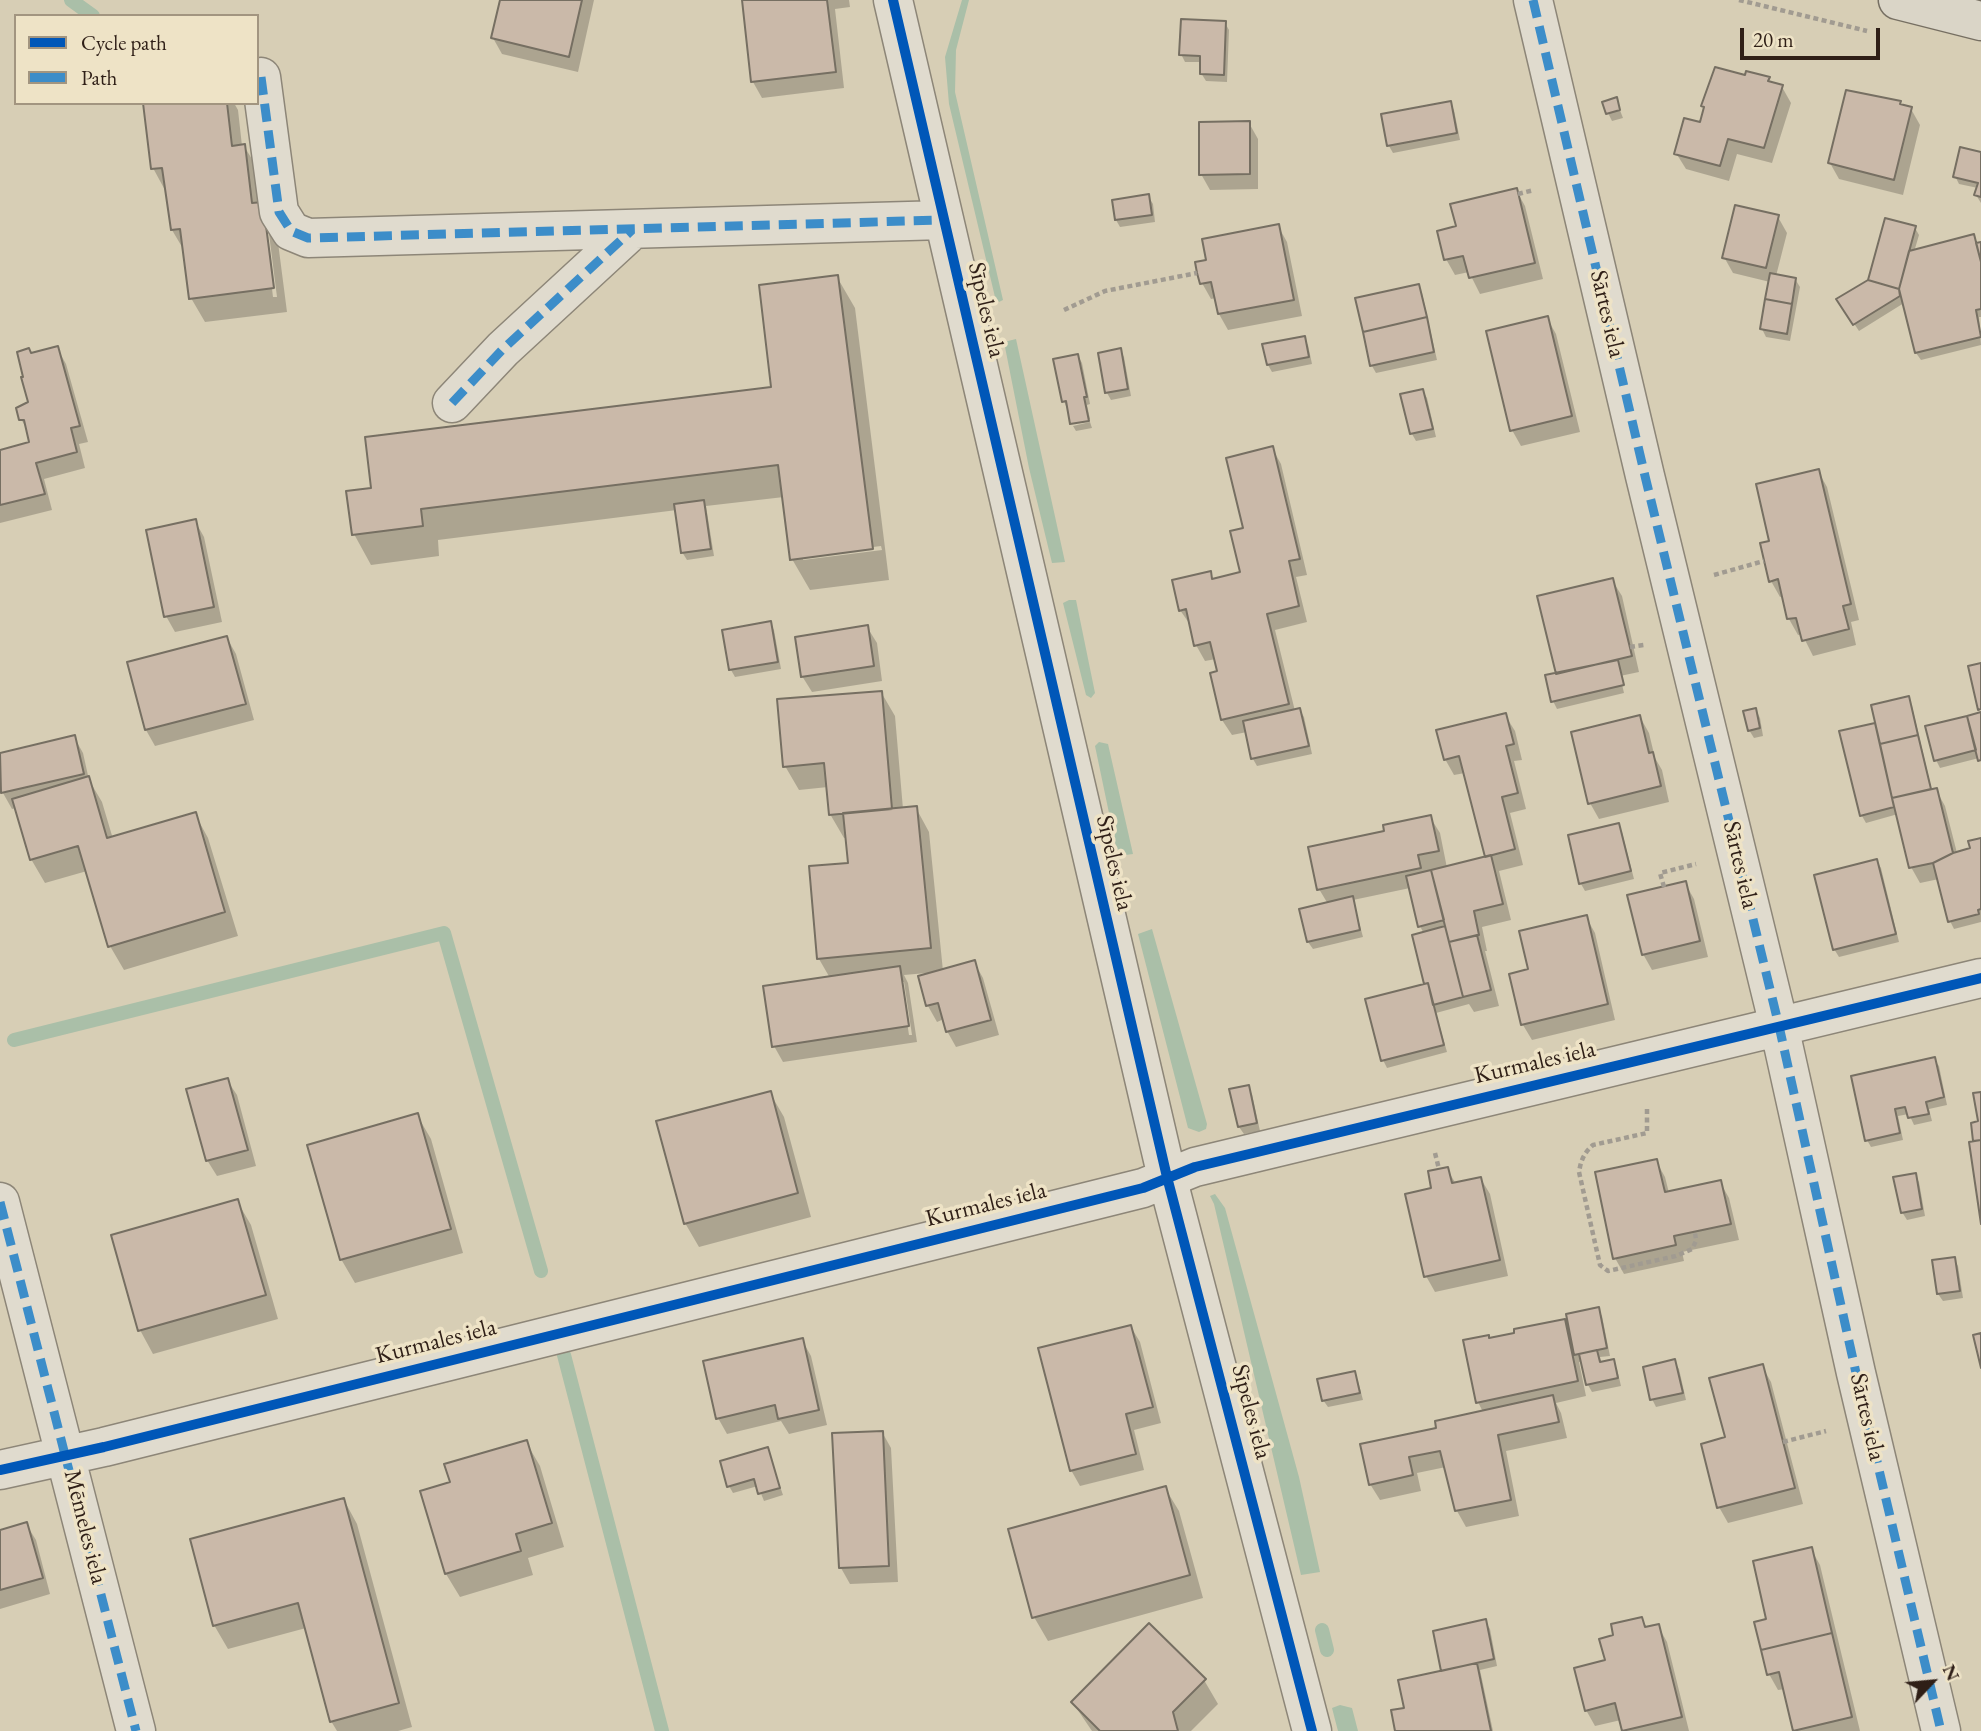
<!DOCTYPE html>
<html>
<head>
<meta charset="utf-8">
<style>
  body { margin:0 }
  #map { position:relative; width:1981px; height:1731px; overflow:hidden; background:#d7ceb5; font-family:"EB Garamond",serif }
  canvas { display:block }
  .legend { position:absolute; left:14px; top:14px; width:245px; height:91px; box-sizing:border-box; background:#eee3c6; border:2px solid #a29580; margin:0; padding:9px 12px; list-style:none; font-size:21px; color:#2f1f17 }
  .legend li { display:flex; align-items:center; gap:14px; height:35px }
  .legend b { width:35px; border:2px solid #a29580 }
  .north { position:absolute; left:1897px; top:1647px; width:70px; height:70px; -webkit-text-stroke:5px #eee3c6; paint-order:stroke; rotate:64deg; font-size:19px; font-weight:700; line-height:28px; text-align:center; color:#2f1f17 }
  .north::after { content:''; display:block; margin:auto; width:24px; height:32px; background:#2f1f17; clip-path:polygon(50% 0,100% 100%,50% 72%,0 100%) }
  .scale { position:absolute; left:1740px; top:28px; width:140px; height:32px; box-sizing:border-box; border:4px solid #2f1f17; border-top:0; padding-left:9px; font-size:21px; line-height:24px; white-space:nowrap; color:#2f1f17; -webkit-text-stroke:5px #eee3c6; paint-order:stroke }
</style>
</head>
<body>
<div id="map">
<canvas width="1981" height="1731"></canvas>
<ul class="legend">
<li><b style="height:9px;background:#0057b8"></b>Cycle path</li>
<li><b style="height:9px;background:#3c8dc9"></b>Path</li>
</ul>
<div class="north">N</div>
<div class="scale">20 m</div>
</div>
<script>
const context = document.querySelector('canvas').getContext('2d');
context.lineJoin = 'round';
function fillPath(path, color) { context.fillStyle = color; context.fill(path, 'evenodd'); }
function strokePath(path, color, width, dash) { context.strokeStyle = color; context.lineWidth = width; context.lineCap = dash ? 'butt' : 'round'; context.setLineDash(dash || []); context.stroke(path); }
function write(font, color, halo, rows, align = 'center') {
  context.font = font + ' "EB Garamond",serif'; context.lineWidth = 7; context.setLineDash([]); context.textBaseline = 'middle'; context.strokeStyle = halo; context.fillStyle = color; for (const [text, x, y, turn = 0] of rows) {
    context.save(); context.translate(x, y); context.rotate((+turn || 0) * Math.PI / 180); context.textAlign = isNaN(turn) ? turn : align; if (halo) context.strokeText(text, 0, 0); context.fillText(text, 0, 0); context.restore();
  }
}
fillPath(new Path2D(`
  M962,0H969L956,50L955,92L1003,300L999,302L995,297L949,104L945,57Z
  M1016,339L1065,562L1052,563L1029,468L1004,342Z
  M1069,600H1076L1095,693L1091,698L1086,695L1063,603Z
  M1099,742L1108,744L1133,854L1118,856L1095,746Z
  M1152,929L1207,1124L1206,1129L1199,1132L1188,1128L1138,934Z
  M1215,1194L1225,1208L1299,1477L1320,1572L1301,1575L1214,1204L1210,1196Z
  M1340,1705L1352,1708L1358,1731H1338L1332,1708Z`), '#aabfa8');
fillPath(new Path2D(`
  M501,0H594L578,72L502,54L493,38Z
  M744,0H849L850,7L835,9L844,88L762,98L753,82Z
  M1225,23L1229,30L1227,82L1206,81L1201,73L1202,62H1185L1181,54Z
  M1746,77L1768,79L1771,84L1782,87L1791,103L1772,163L1737,154L1729,181L1686,169L1676,153Z
  M1616,100L1623,118L1612,121L1608,113Z
  M144,103H234L238,110L242,146H244L258,169L276,227L287,312L205,322L191,298L185,252L172,230L166,192L153,168ZM264,222L268,226L277,297H273Z
  M1450,103L1454,110L1460,140L1393,153L1389,146L1383,115Z
  M1900,103L1901,106L1911,109L1920,125L1903,195L1839,179L1830,163Z
  M1249,123L1258,139V189L1210,190L1201,174Z
  M1981,154V203L1976,195L1978,188L1959,184L1955,176Z
  M1516,190L1525,206L1543,279L1480,294L1469,272L1455,275L1446,259L1458,228Z
  M1148,196L1153,204L1155,222L1120,227L1116,220Z
  M1778,217L1787,233L1776,276L1795,279L1800,287L1790,341L1766,337L1762,329L1770,282L1733,273L1724,257Z
  M1278,226L1287,242L1302,316L1228,330L1219,314L1216,298L1211,299L1202,283L1208,261Z
  M1915,228L1919,235L1914,252L1973,236L1978,245L1981,244V317H1979L1981,345L1921,360L1916,353L1904,303L1859,331L1843,307L1869,281Z
  M837,277L855,308L889,580L810,590L792,559L784,497L706,506L714,556L687,560L682,552L677,510L438,540L439,556L371,565L354,534L373,490L773,388ZM881,546L882,550L803,560V556Z
  M1418,286L1422,293L1437,360L1376,373L1372,366L1357,299Z
  M1547,318L1556,334L1580,432L1521,446L1512,430Z
  M1304,338L1308,345L1312,364L1272,372L1268,365Z
  M57,348L66,364L88,442L79,444L85,468L44,479L52,510L0,523V452L31,443L29,433L21,419L31,403V355Z
  M1120,350L1124,357L1131,396L1111,400L1107,393Z
  M1078,356L1082,363L1090,404L1087,405L1090,419L1072,422L1064,401Z
  M1423,391L1427,398L1436,437L1416,441L1412,434L1402,396Z
  M1090,422L1092,428L1076,431L1073,426Z
  M1272,448L1281,464L1307,575L1296,577L1307,622L1275,630L1295,711L1300,710L1304,717L1312,754L1257,766L1253,759L1247,732L1232,735L1222,720L1219,673L1216,659L1205,661L1196,645L1191,626L1180,610L1210,573L1214,580L1242,574L1245,529Z
  M1818,471L1827,487L1859,620L1851,622L1856,645L1813,656L1802,634L1798,635L1789,619L1784,596L1780,597L1771,581V542Z
  M195,521L204,537L222,622L175,632L166,616Z
  M1612,580L1622,596L1639,672L1620,676L1624,693L1557,709L1553,701L1558,674Z
  M770,623L774,630L781,669L735,677L731,670L724,631Z
  M867,627L877,643L882,681L812,692L802,676Z
  M227,638L236,654L254,720L155,746L146,730Z
  M881,692L895,716L903,809L916,808L929,832L943,971L974,962L983,978L999,1035L956,1047L947,1031L944,1019L937,1022L928,1006L920,977L927,976V973L904,975L908,983L917,1042L783,1062L774,1046L830,978L819,959L850,864L848,838H844L830,814L828,787L799,790L785,766ZM901,982H904L912,1035H909Z
  M1908,698L1912,706L1932,791L1936,790L1945,806L1957,853L1972,850L1981,840V922L1954,929L1950,921L1939,879L1920,883L1911,867L1898,814L1866,823L1862,816L1841,733L1877,724Z
  M1756,710L1760,718L1763,736L1754,738L1749,730Z
  M1981,714V762L1979,758L1940,768L1936,760Z
  M1505,715L1515,731L1522,760L1514,761L1526,809L1510,813L1523,865L1499,871L1511,920L1482,927L1487,951H1485L1499,1006L1474,1012L1469,1004L1436,1013L1447,1052L1387,1068L1383,1060L1426,985L1414,936L1424,934L1420,926L1410,888L1353,900L1363,937L1313,949L1308,942L1301,910L1328,904L1319,889L1386,832L1430,817L1440,833L1447,868L1487,858L1465,773L1454,775L1445,759Z
  M1640,717L1649,733L1655,758L1662,770L1669,802L1599,819L1590,803Z
  M74,737L83,753L89,780L102,802L113,839L195,814L208,838L238,936L124,970L110,946L87,871L45,883L31,859L16,808L12,809L3,793L0,780V754Z
  M1618,825L1622,832L1634,879L1585,891L1581,884L1570,837Z
  M1877,861L1881,868L1899,942L1839,957L1834,949Z
  M1685,883L1694,899L1708,957L1652,970L1643,954Z
  M1586,917L1595,933L1615,1020L1532,1040L1523,1025Z
  M1934,1059L1939,1066L1947,1105L1929,1109L1932,1121L1914,1125L1909,1114L1898,1116L1903,1140L1871,1147L1867,1140Z
  M227,1080L237,1095L256,1166L217,1176L207,1160Z
  M1248,1087L1252,1094L1260,1131L1244,1134L1239,1127L1231,1090Z
  M770,1093L784,1117L811,1217L699,1247L685,1223Z
  M417,1115L431,1139L463,1253L355,1283L341,1259Z
  M1656,1161L1665,1177L1669,1193L1720,1182L1729,1198L1739,1240L1682,1252L1684,1261L1624,1274L1615,1258Z
  M1447,1169L1456,1184L1481,1179L1490,1194L1508,1276L1435,1292L1426,1276Z
  M1915,1175L1919,1182L1925,1216L1907,1220L1902,1212Z
  M237,1201L251,1225L278,1319L153,1354L140,1330Z
  M1954,1259L1958,1266L1963,1298L1943,1301L1938,1294Z
  M1598,1309L1602,1316L1610,1356L1600,1357L1602,1364L1613,1361L1617,1369L1621,1386L1592,1392L1588,1385L1583,1361L1579,1362L1586,1396L1556,1403L1561,1413L1567,1438L1506,1451L1519,1516L1466,1527L1457,1511L1446,1467L1417,1473L1421,1491L1380,1500L1370,1484L1438,1429L1483,1412L1478,1402L1490,1340L1564,1321L1571,1333Z
  M1131,1327L1140,1342L1161,1423L1134,1430L1144,1470L1080,1486L1071,1470Z
  M802,1340L811,1356L827,1425L789,1434L781,1421L727,1434L718,1418Z
  M1674,1361L1679,1369L1686,1400L1656,1407L1652,1399Z
  M1762,1366L1771,1382L1803,1504L1728,1523L1719,1507L1728,1439Z
  M1354,1373L1358,1381L1363,1400L1328,1407L1323,1400Z
  M882,1432L891,1448L898,1582L850,1584L841,1568Z
  M526,1442L540,1466L564,1547L528,1558L533,1575L460,1597L446,1574L422,1492L452,1483Z
  M767,1449L783,1495L764,1501L758,1486L733,1493L729,1486Z
  M1165,1488L1179,1511L1203,1598L1048,1641L1034,1617Z
  M344,1500L357,1524L412,1727L398,1731H337L331,1721L306,1628L228,1649L214,1625Z
  M26,1524L36,1540L50,1594L0,1609V1532Z
  M1811,1549L1820,1565L1860,1731H1795L1785,1689L1778,1690L1769,1674V1620Z
  M1642,1619L1647,1628L1658,1626L1667,1642L1689,1731H1624L1621,1720L1595,1726L1586,1710L1615,1636Z
  M1485,1621L1490,1629L1497,1666L1480,1670L1493,1731H1397L1406,1709L1443,1672Z
  M1204,1680L1218,1704L1191,1731H1092L1073,1703Z`), '#0003');
strokePath(new Path2D(`
  M71,0L93,16
  M14,1040L444,933L541,1271
  M564,1355L662,1731
  M1322,1630L1327,1650`), '#aabfa8', 14);
const building = new Path2D(`
  M500,0H582L569,57L491,38Z
  M742,0H827L836,72L751,82Z
  M1181,19L1226,21L1224,75L1200,74V56L1179,55Z
  M1715,67L1745,75L1746,71L1770,77L1768,81L1783,85L1764,148L1728,139L1720,166L1674,154L1684,118L1700,122L1704,107L1701,106Z
  M1846,90L1901,101L1900,104L1912,107L1894,180L1828,163Z
  M1617,97L1620,110L1606,114L1602,102Z
  M1451,101L1457,133L1387,146L1381,114Z
  M143,103H227L232,146L245,144L252,203L263,202L274,288L189,299L180,229L171,230L162,168L151,169Z
  M1250,121V174L1199,175V122Z
  M1960,147L1981,152V197L1974,195L1978,183L1953,177Z
  M1517,188L1535,263L1469,278L1463,256L1444,260L1437,231L1456,226L1450,204Z
  M1149,194L1152,215L1115,220L1112,200Z
  M1735,205L1779,215L1766,268L1722,258Z
  M1885,218L1916,226L1899,289L1868,280Z
  M1279,224L1294,300L1218,314L1211,282L1200,284L1197,273L1195,262L1206,260L1202,239Z
  M1974,234L1981,262V309L1976,310L1981,337L1915,353L1899,289L1909,251Z
  M1981,242V262L1976,243Z
  M1770,273L1796,278L1792,304L1765,299Z
  M838,275L873,549L790,560L778,465L421,509L423,526L352,535L346,491L371,488L365,437L771,387L759,285Z
  M1868,280L1899,289L1900,296L1853,325L1836,299Z
  M1419,284L1427,317L1363,332L1355,298Z
  M1765,299L1792,304L1787,334L1760,329Z
  M1548,316L1572,416L1510,431L1486,331Z
  M1427,317L1434,352L1370,366L1363,332Z
  M1305,336L1309,357L1267,365L1262,344Z
  M58,346L80,426L71,428L77,452L36,463L45,494L0,505V450L29,442L24,420H19L16,408L28,402L21,377H23L17,352L29,348L31,353Z
  M1121,348L1128,389L1105,393L1098,353Z
  M1078,354L1087,397H1084L1089,421L1070,424L1066,401L1062,402L1053,359Z
  M1423,389L1433,429L1410,434L1400,394Z
  M1273,446L1300,559L1289,561L1299,606L1267,614L1289,704L1221,720L1210,673L1217,671L1210,642L1194,646L1186,609L1179,611L1172,580L1211,571L1212,579L1240,572L1230,531L1243,528L1226,458Z
  M1819,469L1851,604L1843,606L1849,629L1802,641L1796,618L1787,619L1778,579L1769,582L1760,543L1769,541L1756,484Z
  M704,500L711,549L681,553L674,504Z
  M196,519L214,607L164,617L146,530Z
  M1613,578L1632,656L1556,674L1537,596Z
  M771,621L778,662L729,670L722,630Z
  M868,625L874,666L801,677L795,637Z
  M227,636L246,704L145,730L127,662Z
  M1618,660L1624,685L1551,702L1545,675Z
  M1981,663V709L1978,710L1968,666Z
  M882,691L892,809L829,815L824,763L783,767L777,699Z
  M1909,696L1918,735L1880,744L1871,705Z
  M1300,708L1309,746L1251,759L1243,721Z
  M1756,708L1760,728L1748,731L1743,711Z
  M1981,712V760L1978,761L1967,716Z
  M1506,713L1514,744L1506,746L1518,793L1502,797L1515,849L1485,857L1459,756L1444,760L1436,730Z
  M1640,715L1649,753L1653,752L1661,786L1588,804L1571,732Z
  M1967,716L1976,750L1934,761L1925,726Z
  M1875,723L1894,807L1860,816L1839,731Z
  M75,735L84,774L1,793L0,753Z
  M1918,735L1931,789L1892,798L1880,744Z
  M89,776L107,838L196,812L225,912L108,947L78,846L30,860L12,799Z
  M1937,788L1953,853L1933,863L1909,868L1892,798Z
  M917,806L931,948L817,959L809,866L848,863L843,813Z
  M1431,815L1439,851L1418,855L1421,868L1317,890L1308,847L1384,831L1383,825Z
  M1619,823L1631,871L1579,884L1568,835Z
  M1981,838V909L1978,910L1979,914L1948,922L1933,863L1953,853L1970,848L1968,841Z
  M1491,855L1503,904L1474,911L1479,935L1449,942L1431,870Z
  M1877,859L1896,934L1833,950L1814,875Z
  M1431,870L1444,920L1418,927L1406,876Z
  M1686,881L1700,941L1642,955L1627,895Z
  M1353,896L1360,930L1307,942L1299,909Z
  M1587,915L1608,1004L1521,1025L1509,974L1528,969L1519,931Z
  M1445,926L1463,997L1433,1005L1428,983L1424,984L1412,935Z
  M1477,935L1491,990L1463,997L1449,942Z
  M975,960L991,1020L946,1032L938,1003L926,1006L918,976Z
  M900,966L909,1026L772,1047L763,986Z
  M1428,983L1444,1045L1381,1061L1365,999Z
  M1935,1057L1944,1097L1926,1102L1929,1114L1908,1118L1905,1107L1895,1109L1900,1133L1865,1141L1851,1076Z
  M228,1078L248,1150L206,1161L186,1089Z
  M1249,1085L1257,1123L1238,1127L1229,1089Z
  M771,1091L798,1193L684,1224L656,1121Z
  M1981,1092V1140L1973,1141L1971,1123L1978,1121L1973,1093Z
  M418,1113L451,1229L340,1260L307,1145Z
  M1981,1140V1224L1969,1142Z
  M1657,1159L1665,1192L1721,1180L1731,1224L1674,1236L1676,1245L1613,1259L1595,1172Z
  M1448,1167L1452,1183L1481,1177L1500,1260L1424,1277L1405,1194L1431,1188L1428,1171Z
  M1916,1173L1922,1209L1901,1213L1893,1177Z
  M238,1199L266,1295L138,1331L111,1235Z
  M1955,1257L1960,1291L1937,1294L1932,1260Z
  M1599,1307L1607,1348L1574,1355L1566,1314Z
  M1565,1319L1578,1381L1476,1403L1463,1340L1489,1335V1338L1514,1333V1329Z
  M1131,1325L1153,1407L1126,1414L1136,1454L1070,1471L1038,1348Z
  M1981,1333V1368L1973,1335Z
  M803,1338L819,1410L778,1419L775,1405L716,1419L703,1361Z
  M1597,1350L1600,1362L1614,1359L1618,1378L1586,1385L1579,1354Z
  M1675,1359L1683,1393L1650,1400L1643,1367Z
  M1763,1364L1795,1488L1717,1508L1701,1444L1725,1437L1709,1378Z
  M1355,1371L1360,1393L1322,1401L1317,1379Z
  M1553,1395L1559,1422L1498,1435L1511,1500L1455,1511L1440,1451L1409,1457L1413,1475L1369,1485L1360,1444L1436,1428L1435,1421Z
  M883,1431L889,1566L839,1568L832,1433Z
  M527,1440L552,1523L516,1534L521,1551L445,1574L420,1491L450,1482L444,1464Z
  M768,1447L780,1488L758,1494L754,1479L727,1487L720,1461Z
  M1166,1486L1190,1575L1032,1618L1008,1529Z
  M344,1498L399,1703L330,1722L298,1603L213,1626L190,1539Z
  M27,1522L43,1578L0,1590V1530Z
  M1812,1547L1832,1633L1761,1650L1754,1622L1766,1619L1753,1561Z
  M1642,1617L1645,1627L1659,1624L1682,1717L1622,1731L1615,1703L1585,1711L1574,1668L1605,1660L1599,1639L1613,1635L1611,1624Z
  M1486,1619L1494,1659L1441,1671L1433,1631Z
  M1149,1623L1206,1679L1173,1712L1178,1731H1100L1071,1702Z
  M1832,1633L1852,1717L1793,1731L1779,1672L1767,1675L1761,1650Z
  M1477,1663L1491,1731H1395L1391,1710L1404,1708L1398,1680Z`);
fillPath(building, '#cab9a9');
strokePath(building, '#766f62', 2);
const minor = new Path2D(`
  M893,0L1167,1177L1312,1731
  M1533,0L1645,476L1779,1026L1856,1373L1941,1731
  M261,77L279,212L291,231L308,238L944,220
  M452,403L503,349L632,230
  M0,1202L136,1731
  M0,1470L104,1447L1143,1188L1195,1167L1981,978`);
const major = new Path2D(`
  M1898,0L1981,21`);
strokePath(minor, '#8d8678', 41);
strokePath(major, '#766f62', 41);
strokePath(new Path2D(`
  M1739,0L1867,31
  M1518,194L1534,190
  M1064,310L1105,291L1197,273
  M1714,575L1764,561
  M1630,647L1644,645
  M1664,887L1660,873L1696,864
  M1647,1109V1133L1593,1145C1584,1153 1581,1160 1579,1172L1600,1265L1608,1271L1676,1256L1692,1249L1696,1241L1695,1232
  M1435,1153L1439,1169
  M1783,1442L1826,1431`), '#a19b91', 4.5, [5, 3.5]);
strokePath(minor, '#e0dbce', 38);
strokePath(major, '#dad5c7', 38);
strokePath(new Path2D(`
  M1533,0L1645,476L1779,1026L1856,1373L1941,1731
  M261,77L279,212L291,231L308,238L944,220
  M452,403L503,349L632,230
  M0,1202L136,1731`), '#3c8dc9', 9, [18, 9]);
strokePath(new Path2D(`
  M893,0L1167,1177L1312,1731
  M0,1470L104,1447L1143,1188L1195,1167L1981,978`), '#0057b8', 10);
write('24px', '#2f1f17', '#eee3c6', [
  ["Sīpeles iela",986,310,77],
  ["Sārtes iela",1607,314,77],
  ["Sīpeles iela",1114,863,77],
  ["Sārtes iela",1740,865,77],
  ["Kurmales iela",1535,1063,-13],
  ["Kurmales iela",986,1205,-14],
  ["Kurmales iela",436,1342,-14],
  ["Sīpeles iela",1251,1412,75],
  ["Sārtes iela",1867,1417,77],
  ["Mēmeles iela",85,1527,76]
]);
</script>
</body>
</html>
